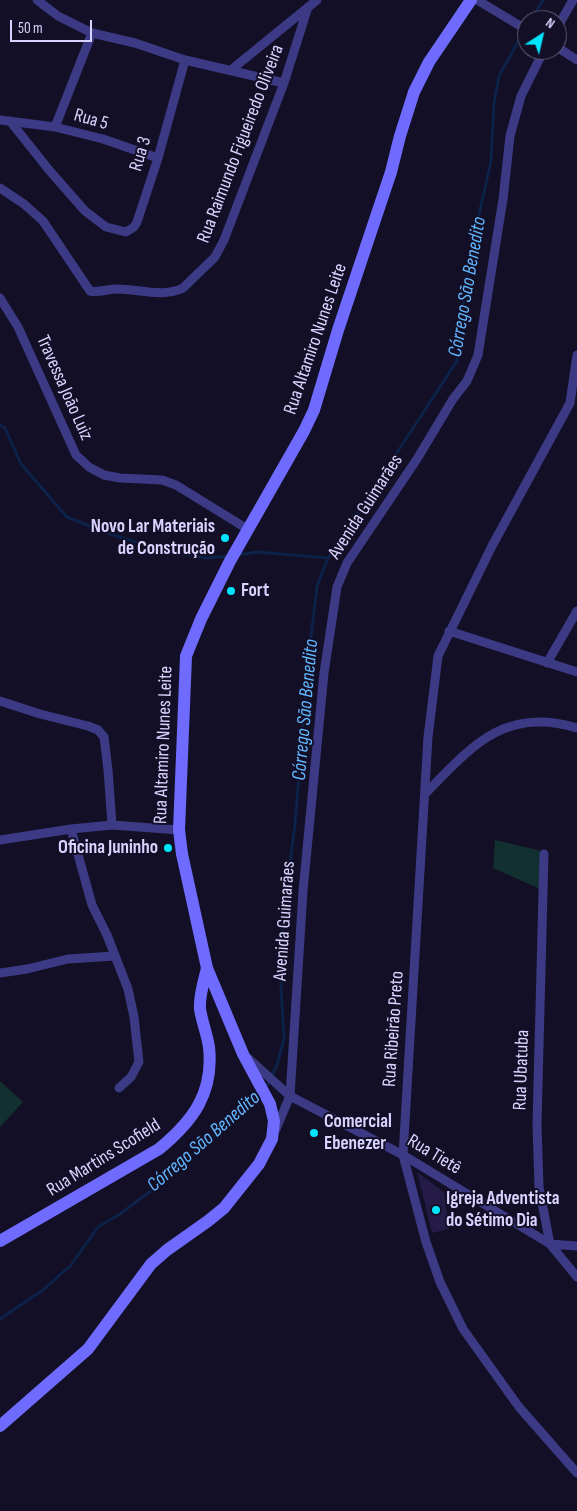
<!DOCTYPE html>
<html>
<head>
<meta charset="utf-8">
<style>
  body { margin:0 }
  #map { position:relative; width:577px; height:1511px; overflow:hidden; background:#130f26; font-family:"Sofia Sans Condensed",sans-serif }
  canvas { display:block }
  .north { position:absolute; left:517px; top:10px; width:50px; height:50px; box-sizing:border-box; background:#130f26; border:1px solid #625e7d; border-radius:50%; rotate:35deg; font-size:14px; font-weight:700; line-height:20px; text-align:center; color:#d9d4ff }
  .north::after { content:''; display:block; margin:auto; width:18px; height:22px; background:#00e5ff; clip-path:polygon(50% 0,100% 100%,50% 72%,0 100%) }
  .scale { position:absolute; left:10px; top:20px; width:82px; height:22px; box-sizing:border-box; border:2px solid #d9d4ff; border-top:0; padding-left:6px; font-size:15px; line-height:18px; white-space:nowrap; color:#d9d4ff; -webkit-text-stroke:4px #130f26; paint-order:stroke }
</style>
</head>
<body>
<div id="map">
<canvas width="577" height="1511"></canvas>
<div class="north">N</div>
<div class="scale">50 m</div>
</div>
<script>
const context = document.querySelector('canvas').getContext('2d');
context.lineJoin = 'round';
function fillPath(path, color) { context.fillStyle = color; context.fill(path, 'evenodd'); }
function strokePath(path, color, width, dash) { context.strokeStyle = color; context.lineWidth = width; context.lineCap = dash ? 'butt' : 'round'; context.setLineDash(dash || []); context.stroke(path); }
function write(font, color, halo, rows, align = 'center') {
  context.font = font + ' "Sofia Sans Condensed",sans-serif'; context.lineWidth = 4; context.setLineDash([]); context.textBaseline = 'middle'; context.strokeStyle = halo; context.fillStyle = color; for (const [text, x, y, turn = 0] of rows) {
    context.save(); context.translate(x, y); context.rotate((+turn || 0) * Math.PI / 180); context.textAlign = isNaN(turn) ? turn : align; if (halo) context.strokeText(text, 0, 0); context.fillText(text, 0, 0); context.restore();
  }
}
fillPath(new Path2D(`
  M495,840L542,851V890L493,868Z
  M0,1081L23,1102L0,1127Z`), '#12302f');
strokePath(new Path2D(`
  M531,20L543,0
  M0,425L5,428L21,464L67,517L110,534L168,552L207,558L229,556
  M238,555L257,552L328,558
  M265,1089L277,1065L284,1039L279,950L295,824L309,654L317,586L328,558L457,361L464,295L476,228L491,161L494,103L499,76L525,29
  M0,1319L43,1290L71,1265L98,1227L120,1214L164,1181L261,1093`), '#0c2248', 3);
fillPath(new Path2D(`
  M417,1172L444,1192L449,1229L432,1233Z`), '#241b47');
strokePath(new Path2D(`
  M37,0L58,16L92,33L135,43L185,60L284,83
  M477,0L527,30
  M557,28L573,0
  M92,33L55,127L103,139L158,158
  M557,47L577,60
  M231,70L317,0
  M0,120L55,127
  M10,121L49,170L85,211L106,227L126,232L134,227L137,222L158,158L185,60
  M0,188L24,204L43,221L90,291C99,293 108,289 117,289C138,289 163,298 183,288L215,257L224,240L284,83L308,7
  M0,298L18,327L76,455L89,467L104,475L120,478L162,480L176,485L249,530
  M577,355L570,403L492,546L438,656L428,737L403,1155L426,1242L440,1282L463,1329L519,1407L577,1473
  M449,631L577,672
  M547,663L577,611
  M0,701L40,714L88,726L98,730L104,737L108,770L112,825
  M425,794C471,747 504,706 577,728
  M71,829L92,905L107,935L128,989L134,1017L139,1062L131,1077L119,1088
  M0,840L71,829L112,825L179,830
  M544,854L537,1124L539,1187L550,1244L577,1277
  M0,973L27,969L68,959L115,956
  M249,1059L290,1096
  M290,1096L303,891L324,673L337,587L347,563L417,459L453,399L467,381L478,355L503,199L510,136L521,96L544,50
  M276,1129L290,1096L403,1155L550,1244L577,1246`), '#3d3a85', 9);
strokePath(new Path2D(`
  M0,1241L159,1149C193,1121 214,1093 209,1047C207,1034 202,1022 200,1009C199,995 204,981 207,968
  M0,1426L88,1349L151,1264L167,1250L208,1221L224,1208L259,1164L272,1139L274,1121L270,1104L243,1054L207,968L182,854L179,830L186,656L201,619L230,561L304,431L314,410L338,330L391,172L400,136L414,92L429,62L471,0`), '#6f6bff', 12);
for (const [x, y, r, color] of [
  [225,538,5,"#00e5ff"],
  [231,591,5,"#00e5ff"],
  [168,848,5,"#00e5ff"],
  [314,1133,5,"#00e5ff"],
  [436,1210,5,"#00e5ff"]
]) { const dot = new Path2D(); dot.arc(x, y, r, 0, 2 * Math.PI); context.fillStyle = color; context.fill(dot); strokePath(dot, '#130f26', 2); }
write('19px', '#d9d4ff', '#130f26', [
  ["Rua 5",91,120,16],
  ["Rua Raimundo Figueiredo Oliveira",241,144,-69],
  ["Rua 3",141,154,-73],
  ["Rua Altamiro Nunes Leite",316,339,-71],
  ["Travessa João Luiz",64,388,66],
  ["Avenida Guimarães",366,507,-57],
  ["Rua Altamiro Nunes Leite",164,745,-88],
  ["Avenida Guimarães",285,921,-86],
  ["Rua Ribeirão Preto",394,1029,-86],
  ["Rua Ubatuba",522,1070,-88],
  ["Rua Tietê",434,1155,31],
  ["Rua Martins Scofield",104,1158,-32]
]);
write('bold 19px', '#d9d4ff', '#130f26', [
  ["Novo Lar Materiais",215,527,"right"],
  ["de Construção",215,549,"right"],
  ["Fort",241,591],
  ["Oficina Juninho",158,848,"right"],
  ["Comercial",324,1122],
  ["Ebenezer",324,1144],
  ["Igreja Adventista",446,1199],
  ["do Sétimo Dia",446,1221]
], 'left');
write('italic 20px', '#62b6ff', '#130f26', [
  ["Córrego São Benedito",468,287,-80],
  ["Córrego São Benedito",306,710,-85],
  ["Córrego São Benedito",204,1142,-41]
]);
</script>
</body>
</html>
